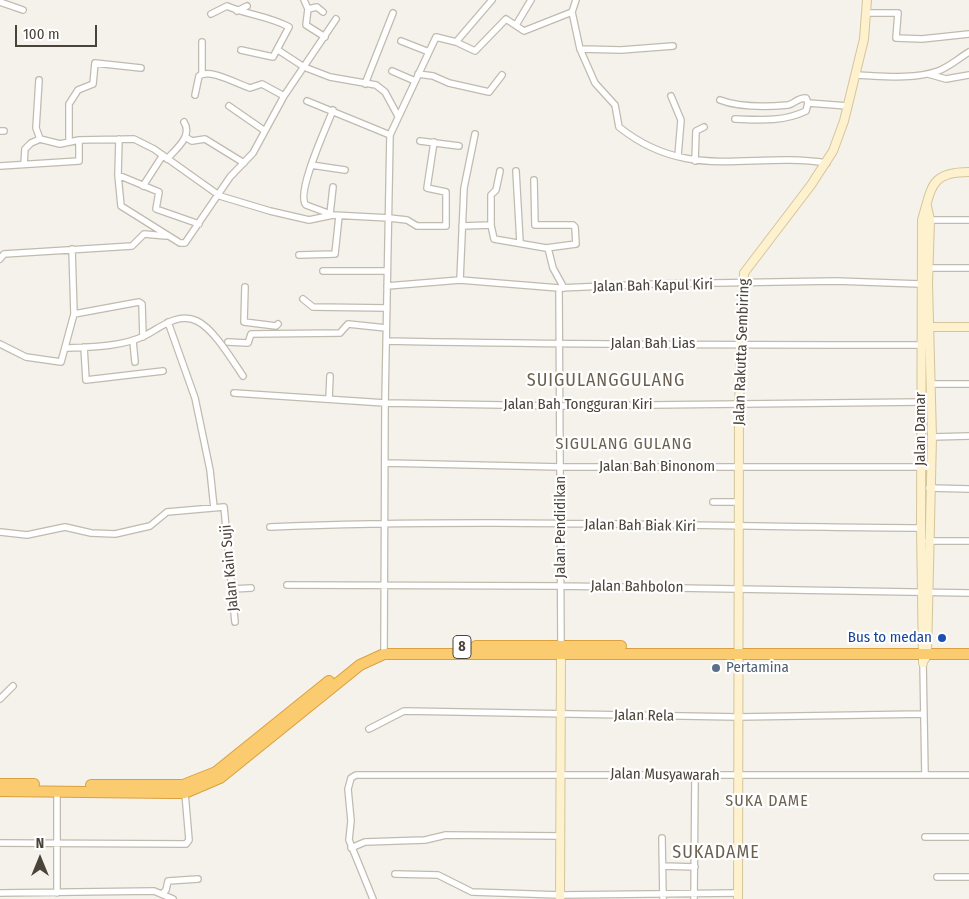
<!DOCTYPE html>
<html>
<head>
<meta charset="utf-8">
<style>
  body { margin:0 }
  #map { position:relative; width:969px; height:899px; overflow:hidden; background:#f5f2eb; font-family:"Fira Sans Condensed",sans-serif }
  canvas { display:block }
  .north { position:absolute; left:15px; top:834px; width:50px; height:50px; -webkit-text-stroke:4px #fff; paint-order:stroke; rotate:0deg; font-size:14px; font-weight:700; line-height:20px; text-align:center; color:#4a4339 }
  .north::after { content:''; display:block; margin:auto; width:18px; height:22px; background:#4a4339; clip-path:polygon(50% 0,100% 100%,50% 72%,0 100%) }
  .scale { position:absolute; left:15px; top:25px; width:82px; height:22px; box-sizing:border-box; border:2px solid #4a4339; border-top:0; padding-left:6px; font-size:15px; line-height:18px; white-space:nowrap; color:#4a4339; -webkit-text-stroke:4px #fff; paint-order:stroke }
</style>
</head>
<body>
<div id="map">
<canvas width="969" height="899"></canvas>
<div class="north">N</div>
<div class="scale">100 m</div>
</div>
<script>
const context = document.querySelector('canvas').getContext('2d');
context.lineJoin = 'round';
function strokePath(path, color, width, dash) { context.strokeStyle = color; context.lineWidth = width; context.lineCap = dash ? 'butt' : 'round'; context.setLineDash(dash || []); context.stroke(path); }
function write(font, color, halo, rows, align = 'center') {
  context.font = font + ' "Fira Sans Condensed",sans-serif'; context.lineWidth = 4.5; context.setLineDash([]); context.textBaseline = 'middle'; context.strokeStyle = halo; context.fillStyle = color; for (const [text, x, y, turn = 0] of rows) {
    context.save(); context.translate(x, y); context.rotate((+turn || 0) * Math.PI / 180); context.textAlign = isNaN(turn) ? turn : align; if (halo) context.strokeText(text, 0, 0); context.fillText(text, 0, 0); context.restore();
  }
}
const street = new Path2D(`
  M304,0L308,9L306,25L325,37
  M0,2L23,10
  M308,9L317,7L323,12
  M237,11L247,6
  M572,12L576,0
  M868,13H898L896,38L922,39L969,34
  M211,14L227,6C247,15 270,16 289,27L273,57L241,50
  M516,25L531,0
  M401,41L429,52
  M202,42V74
  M456,42L492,0
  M580,49L621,50L673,46
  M278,50L304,67L330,77L376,85L385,92L398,116
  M392,71L415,81
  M418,74L433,76L449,83L489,92L502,75
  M928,74L946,79L969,75
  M855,75C882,76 912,80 938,71C949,67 959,58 969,52
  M39,80L36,128L40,139
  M365,84L393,13
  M195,95L199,76C210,68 237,84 250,88L262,84L284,96
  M671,96L681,120L678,156
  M720,100C741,108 766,107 788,105C795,104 796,98 806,98L808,103L848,106
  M307,101L390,135
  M229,106L265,131
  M333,110C327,126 295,194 306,205L333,215
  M735,119C760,120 783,122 806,111L808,103
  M0,131H4
  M185,137L192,141L205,139L244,163
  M119,139L118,175L121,206L180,243H185L230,177L253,153L284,96L336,19
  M420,141L459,146
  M69,142V104L78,90L93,84L95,63L141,68
  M167,159C176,149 193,136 184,122
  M695,161L696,131L704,127
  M24,164L25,149L31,143L40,139L60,144L79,140L134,139L154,149L220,196L270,211L309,220L333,215L389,218L407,220L417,226H446V192L427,188L434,142
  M311,165L345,170
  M0,166L79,161V140
  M516,171L520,242
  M118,175L159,192L156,209L199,224
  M143,186L163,155
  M330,214L333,187
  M926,220H969
  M491,225V195L496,190L500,171
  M462,226L491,225L494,239L546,248L576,244L575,227L573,225H535L534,180
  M548,248L553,268L564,288
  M72,249L74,314
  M299,255L335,254L339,216
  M0,259L4,254L132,246L144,234L166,236
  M928,268H969
  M323,271H387
  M460,280L464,188L475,134
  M387,286L460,280L559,288L654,284L836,281L920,284
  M245,287L244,322L276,326L278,324
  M559,288L561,645
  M303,299L313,307L387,308
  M168,322L195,398L210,470L214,508
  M133,341L135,362
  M386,341C564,345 742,345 921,345
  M228,342L248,343L251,334L340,333L348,324L386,328
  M0,344L26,357L61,362L74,314L139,302L142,304L143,337
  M84,347L86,380L163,371
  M65,348C89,347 122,347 144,336C160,328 177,312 197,321C214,329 232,360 243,376
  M930,384H969
  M234,393L385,403L561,406L922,402
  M329,399L330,376
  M932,437L969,436
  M385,463L561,467H930
  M929,488L969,489
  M713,502H739
  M270,527C486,518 704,527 921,528
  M0,532L27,535L65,527L91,533L115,534L150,526L167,512L224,507L235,622
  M928,541H969
  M287,585L561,586L969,593
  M233,589L251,588
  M384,654L385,403L390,135L436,37L456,42L475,51L506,19L524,31L572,12L580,49L595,83L615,105L619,127C689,183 750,151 827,163
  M923,663L925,775
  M0,699L13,686
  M369,729L404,711L738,717L924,714
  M57,791V893
  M925,837H969
  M662,838L663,899
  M0,843L186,844L189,840L185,793
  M351,848L365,842L425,840L446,835L560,836
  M663,866L695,867
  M395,874L438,875L472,892L560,895L738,893
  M937,877H969
  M0,893L154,891L173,899
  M162,894L166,890L168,881L198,879
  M373,899L349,840L351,821L348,789L351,778L356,775H969
  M694,899L695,776`);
const secondary = new Path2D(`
  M929,327H969
  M925,659L927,655L932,437L928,284L930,220L927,206
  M923,663L921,528L922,220C932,187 930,172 969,172
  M560,899L561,649
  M738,899L739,405L744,273L811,185L833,151L844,121L864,39L867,0`);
const highway = new Path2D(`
  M476,646H621
  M0,784H34
  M91,785H183L216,772L329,681
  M0,791L170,793H185L220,778L360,665L384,654H969`);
strokePath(street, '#c1baae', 8);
strokePath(secondary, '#d4c59b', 10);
strokePath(highway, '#dba03f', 12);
strokePath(street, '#fff', 5.5);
strokePath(secondary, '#fef1cd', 8);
strokePath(highway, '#fbcb70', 10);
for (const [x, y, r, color] of [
  [942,638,5,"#1a4fb4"],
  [716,668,5,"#5c6f8a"]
]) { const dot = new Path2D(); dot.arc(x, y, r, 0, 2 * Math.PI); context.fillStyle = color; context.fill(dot); strokePath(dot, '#fff', 2); }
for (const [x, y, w] of [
  [462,647,18]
]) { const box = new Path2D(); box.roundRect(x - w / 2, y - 11.5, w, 23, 4); context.fillStyle = '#fff'; context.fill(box); strokePath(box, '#4a4339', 1); }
write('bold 14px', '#4a4339', null, [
  ["8",462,647]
]);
write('15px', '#4a4339', '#fff', [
  ["Jalan Bah Kapul Kiri",653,286,-1],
  ["Jalan Bah Lias",653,344],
  ["Jalan Rakutta Sembiring",742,352,-88],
  ["Jalan Bah Tongguran Kiri",578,405],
  ["Jalan Damar",921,429,-90],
  ["Jalan Bah Binonom",657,467],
  ["Jalan Bah Biak Kiri",640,526,1],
  ["Jalan Pendidikan",561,527,-90],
  ["Jalan Kain Suji",230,568,-95],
  ["Jalan Bahbolon",637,587,1],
  ["Jalan Rela",644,716,1],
  ["Jalan Musyawarah",665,775,1]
]);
write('15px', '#164399', '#fff', [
  ["Bus to medan",932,638]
], 'right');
write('15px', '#4e5e75', '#fff', [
  ["Pertamina",726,668]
], 'left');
context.letterSpacing = '1px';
write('16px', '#6c6150', '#fff', [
  ["SIGULANG GULANG",624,445],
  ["SUKA DAME",767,802]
]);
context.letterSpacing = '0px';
context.letterSpacing = '1px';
write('18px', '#6c6150', '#fff', [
  ["SUIGULANGGULANG",606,381],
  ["SUKADAME",716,853]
]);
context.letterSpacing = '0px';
</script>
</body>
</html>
